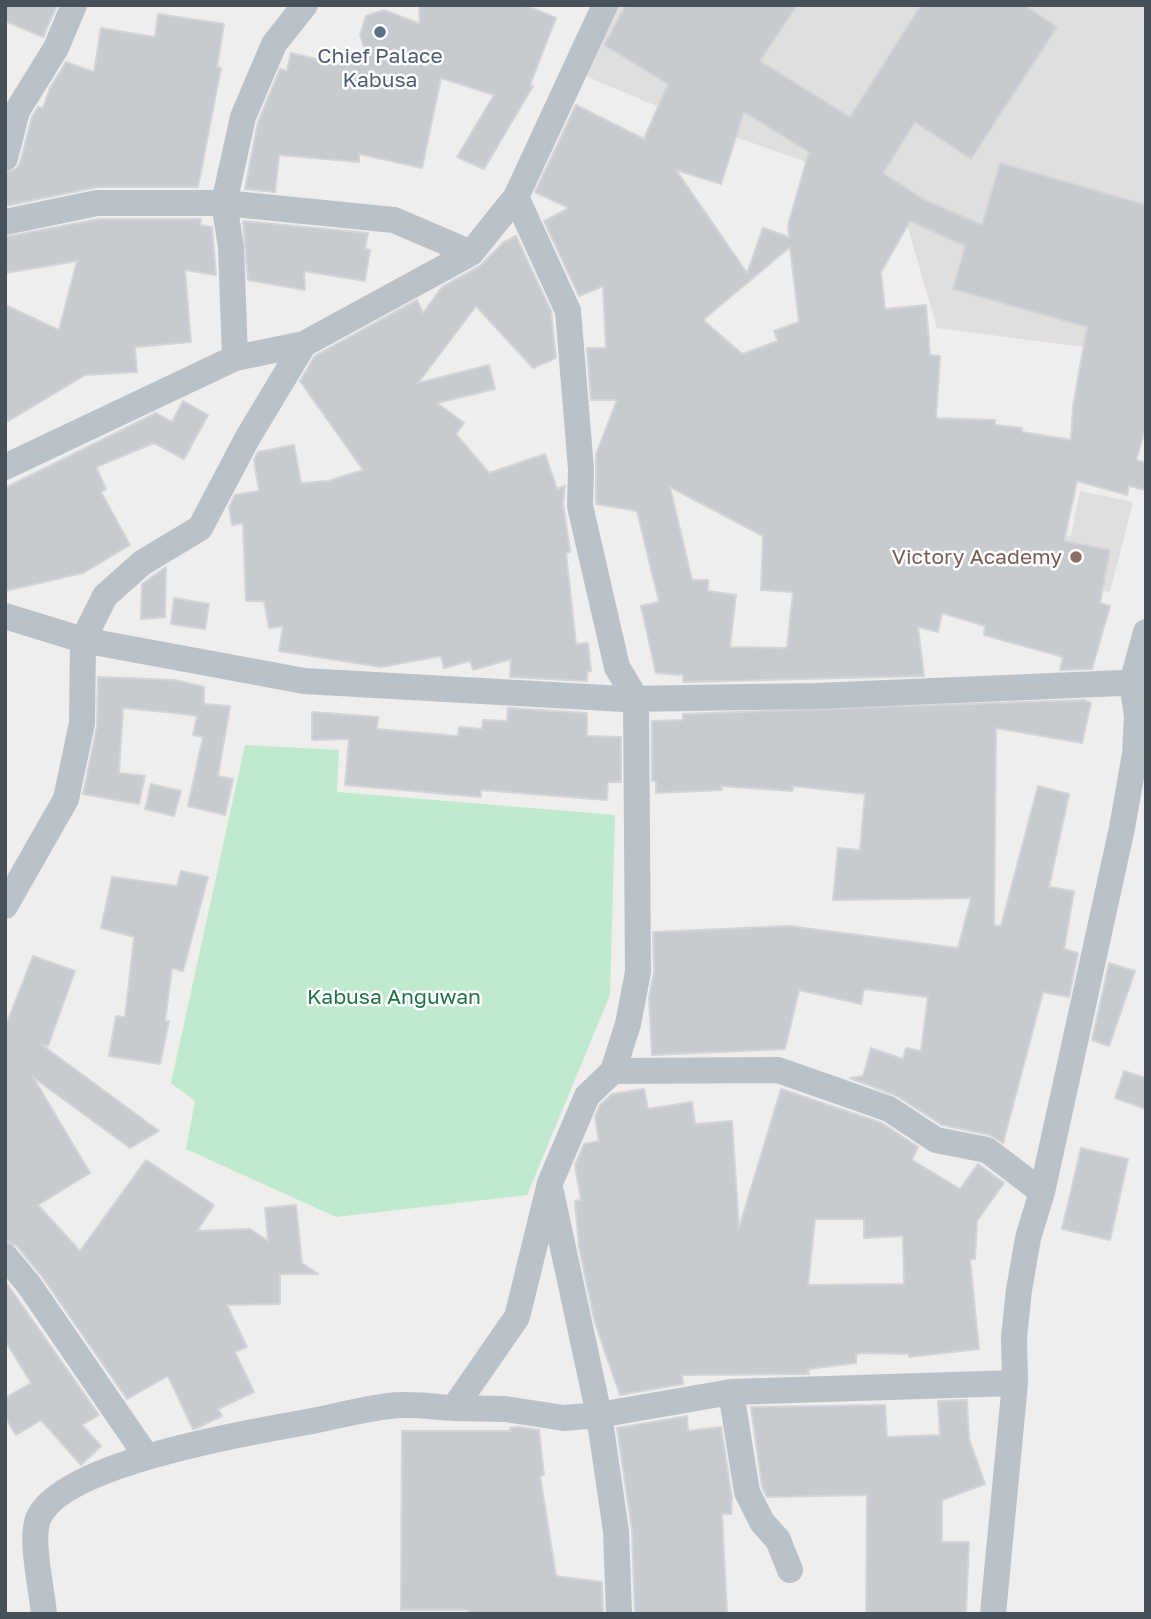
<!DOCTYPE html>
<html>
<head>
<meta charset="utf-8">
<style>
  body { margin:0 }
  #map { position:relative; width:1151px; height:1619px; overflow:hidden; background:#f0eded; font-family:"Golos Text",sans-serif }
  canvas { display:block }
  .frame { position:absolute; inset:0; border:7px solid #475159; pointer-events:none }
</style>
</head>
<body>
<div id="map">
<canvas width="1151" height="1619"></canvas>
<div class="frame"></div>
</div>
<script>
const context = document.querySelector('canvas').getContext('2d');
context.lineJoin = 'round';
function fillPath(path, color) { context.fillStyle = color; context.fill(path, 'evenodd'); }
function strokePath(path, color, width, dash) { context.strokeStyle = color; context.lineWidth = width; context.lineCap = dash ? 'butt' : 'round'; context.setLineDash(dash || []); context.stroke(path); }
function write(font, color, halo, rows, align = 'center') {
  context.font = font + ' "Golos Text",sans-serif'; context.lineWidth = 5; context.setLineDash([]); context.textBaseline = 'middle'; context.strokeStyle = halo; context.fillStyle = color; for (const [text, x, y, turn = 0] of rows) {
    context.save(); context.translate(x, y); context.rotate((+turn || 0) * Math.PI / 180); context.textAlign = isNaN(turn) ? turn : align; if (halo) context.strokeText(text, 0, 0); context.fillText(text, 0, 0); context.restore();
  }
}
fillPath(new Path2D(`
  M605,5H1146V355L937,328L906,221L826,169L696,123L574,71Z
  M1080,491L1133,502L1110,592L1029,578L1039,530L1071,536Z`), '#e1dede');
fillPath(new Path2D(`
  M245,745L339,750L337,792L615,815L610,995L527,1195L336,1217L186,1149L195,1101L171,1083Z`), '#bfeace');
const building = new Path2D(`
  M5,5H57L43,37L5,21Z
  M419,5H525L556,18L530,85L533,86L484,169L457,157L494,95L441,78L422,168L359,154V162L279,155L275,192L245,189L258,122L280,69L287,71L291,53L337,64L367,56L360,35L366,16L384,10L420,24Z
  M626,5H797L760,61L850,117L921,5H1024L1057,27L971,159L915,122L883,173L923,199L982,225L1000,163L1146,205V427L1136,460L1146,463V490L1129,486L1127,495L1077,481L1064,541L1110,550L1100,603L1110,606L1092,669L1060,670L1063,657L984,635L985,626L942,613L938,632L918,627L924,676L683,682V675L656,673L641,606L659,602L637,511L596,504V454L617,400H591L587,348H606L603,286L579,296L544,221L569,208L535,192L576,105L644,139L668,84L604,45ZM744,112L809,152L788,225L789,237L763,228L747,273L676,170L721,184ZM910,221L965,246L953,289L1087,327L1073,407L1071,440L1022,432V428L995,425V420L936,418L940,356L930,355L926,305L885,309L881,272ZM790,247L799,322L774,331L778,341L742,354L703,320ZM670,487L763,536L761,590L793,592L787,648L730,647L736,595L708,591V580H692Z
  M158,14L224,24L217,67L221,68L198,187H97L5,206V173L16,169L20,163L32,117L38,107L43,108L50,88L66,62L94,72L101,28L155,37Z
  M99,219H201L200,225L212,227L216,275L185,270L191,342L135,347L137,372L85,375L5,423V305L59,330L77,261L5,273V237Z
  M243,221L368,233L365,249L370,250L365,281L304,271L305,290L248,280Z
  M516,236L551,311L556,358L533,368L476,306L418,383L489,365L495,389L437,403L464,423L456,434L489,473L545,454L557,489L565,486L563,503L570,552L566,553L576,644L588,643L591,671L587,672V681L510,677L511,659L473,670L470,661L444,668L441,656L381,667L279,651L283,626L269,628L264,601H246L243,523L232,525L229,507L235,495L259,491L254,460L258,452L294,445L301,483L328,481L363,470L300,381L315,356L417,300L423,313L442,287L480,266L504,242Z
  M183,401L208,415L184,459L154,443L96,467L106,489L101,492L130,545L83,573L5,591V488L156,413L172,422Z
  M166,567L165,617L141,619L142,584Z
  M174,598L209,604L205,629L171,624Z
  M98,677L175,680L204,687V704L230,706L218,776L233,779L225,815L188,806L203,737L193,735L197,716L176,713L123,708L119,773L145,776L139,804L83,794L97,726Z
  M1084,700L1091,703L1082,743L996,728L994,925L1001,926L1038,786L1069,794L1049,887L1074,891L1064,949L1078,953L1069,997L1043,992L1003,1143L990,1135L942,1125L897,1096L850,1078L863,1076L871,1048L903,1059L906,1048L921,1051L928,997L864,989L861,1004L799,990L785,1049L652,1055L649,998L654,972L653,932L789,926L958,948L971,898L833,900L838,848L860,850L865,794L793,786L792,791L721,786L722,790L656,793V781H652V721L683,720V714Z
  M508,708L587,713V736L621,737V782H608L607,800L481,790V797L345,785L349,739L312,740V712L378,717L377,729L458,736L459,727L482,729L483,720L507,721Z
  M151,784L181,791L174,816L145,809Z
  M181,871L208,877L183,971L172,968L165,1021H169L160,1064L109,1056L116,1016L125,1017L134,937L101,928L112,877L177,886Z
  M33,956L75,971L48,1046L42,1045L159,1131L130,1148L33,1077L90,1173L38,1205L80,1251L146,1160L214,1205L197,1231L250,1229L268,1241L265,1208L296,1205L302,1263L318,1274H280V1304L227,1305L247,1347L235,1352L254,1392L218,1409L222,1416L197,1428L193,1429L168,1376L127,1399L41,1275L17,1246L5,1241V1018L8,1020Z
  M1109,963L1135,971L1109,1046L1092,1040Z
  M1124,1071L1146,1078V1109L1115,1098Z
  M644,1089L648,1109L692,1102L695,1124L732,1121L739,1228L781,1089L882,1123L918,1147L912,1160L960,1189L978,1164L1004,1183L977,1221L975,1259H970L979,1349L909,1357V1354L860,1353L856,1355V1363L808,1369L809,1374L682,1375L683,1384L620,1395L595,1323L579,1247L575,1201L581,1200L575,1165L584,1144L599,1141L595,1117L600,1105L612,1094ZM815,1219H864V1238L903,1236L904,1284L808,1285Z
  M1081,1148L1128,1159L1110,1240L1062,1229Z
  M5,1281L99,1415L82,1425L101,1446L81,1465L41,1420L16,1435L5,1417V1398L31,1383L5,1340Z
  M967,1400L969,1439L985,1484L942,1500V1542H969L966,1614H866L867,1495L767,1497L762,1487L751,1407L885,1405L887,1437L940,1435L938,1401Z
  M687,1416L688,1431L721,1427L732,1498L731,1514H722L727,1614H635L632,1530L617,1428Z
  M517,1427L539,1430L544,1475L540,1476L556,1576L602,1582L603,1614H468V1610H401L402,1431H511L510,1428Z`);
fillPath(building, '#c7cacf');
strokePath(building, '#d2d4d8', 2);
strokePath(new Path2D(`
  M5,158L17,111L56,48L74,5
  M5,222L97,203H224L394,220L471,253
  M235,358L231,247L224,203L243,117L274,44L305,5
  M5,467L235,358L304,344
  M5,616L83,640L304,681L624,699L816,696L1146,682
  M5,906L66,799L82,723L83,640L105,596L142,563L200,528L248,437L304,344L471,253L516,197L605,5
  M613,1071L778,1070L889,1109L936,1140L987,1150L1042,1192
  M551,1192L599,1415L616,1531L619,1614
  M5,1256L29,1285L147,1457
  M731,1392L747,1492L762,1522L778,1540L790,1570
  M454,1408L505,1409L564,1418L599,1415L731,1392L1015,1383
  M44,1614C42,1589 30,1541 38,1519C61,1463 251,1432 307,1422C334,1417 362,1409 390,1406C410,1403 433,1407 454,1408L517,1317L550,1183L587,1096L613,1071L628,1024L638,972L636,699L617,667L580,506L581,469L568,311L516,197
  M993,1614L1015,1383L1014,1337L1019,1290L1028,1238L1042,1192L1122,828L1135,754L1137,716L1132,683L1146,632`), '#bac2c9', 26);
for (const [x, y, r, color] of [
  [380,32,7,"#5c6f8a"],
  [1076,557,7,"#8d6e63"]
]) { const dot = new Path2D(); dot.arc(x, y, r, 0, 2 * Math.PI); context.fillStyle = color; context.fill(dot); strokePath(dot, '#fff', 2.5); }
write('21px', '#4e5e75', '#fff', [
  ["Chief Palace",380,56],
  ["Kabusa",380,80]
]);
write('21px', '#785e54', '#fff', [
  ["Victory Academy",1062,557]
], 'right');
write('21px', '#1f7346', '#fff', [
  ["Kabusa Anguwan",394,997]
]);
</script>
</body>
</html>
